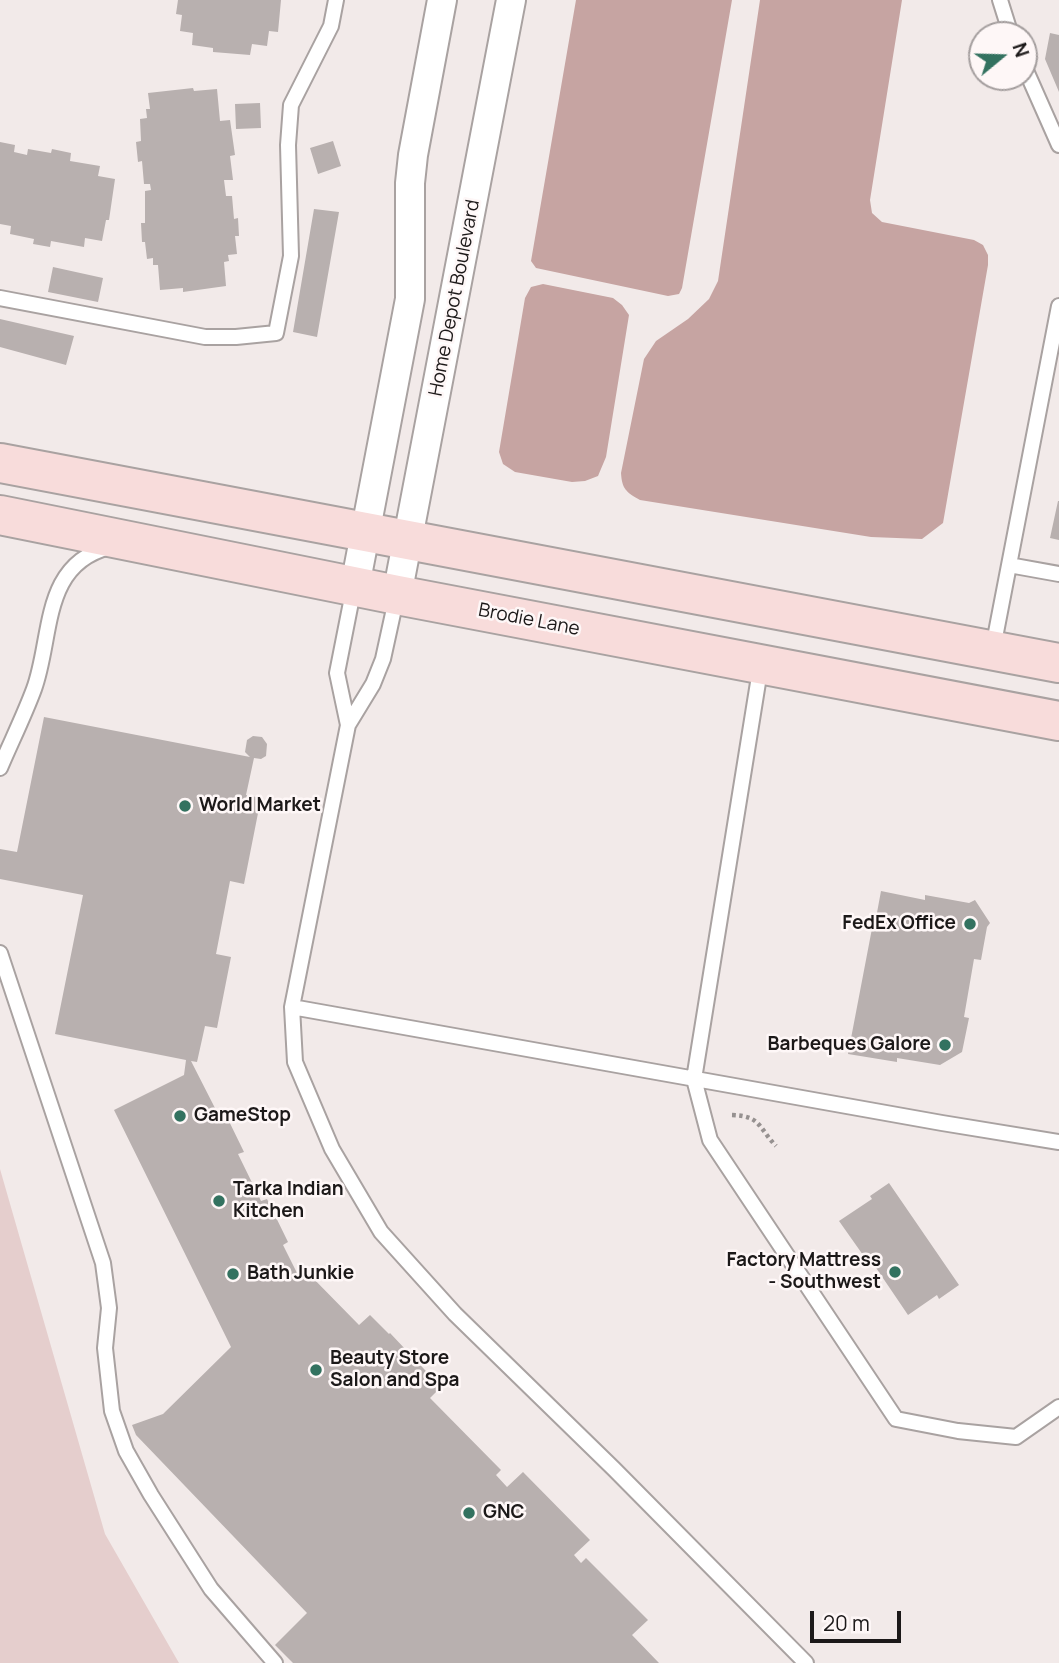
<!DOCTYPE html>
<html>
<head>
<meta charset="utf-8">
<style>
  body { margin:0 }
  #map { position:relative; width:1059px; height:1663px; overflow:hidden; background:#f2eae9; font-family:Manrope,sans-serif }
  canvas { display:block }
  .north { position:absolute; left:968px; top:21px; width:70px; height:70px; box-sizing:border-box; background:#fef7f7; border:2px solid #a49e9e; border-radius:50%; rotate:71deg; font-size:19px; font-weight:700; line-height:28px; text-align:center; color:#1c1919 }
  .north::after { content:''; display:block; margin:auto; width:24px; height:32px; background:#337260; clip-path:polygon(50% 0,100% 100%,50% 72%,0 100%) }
  .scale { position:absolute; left:810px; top:1611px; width:91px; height:32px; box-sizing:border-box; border:4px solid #1c1919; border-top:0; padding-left:9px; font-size:21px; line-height:24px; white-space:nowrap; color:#1c1919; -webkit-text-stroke:5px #fef7f7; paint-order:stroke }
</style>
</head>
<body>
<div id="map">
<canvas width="1059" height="1663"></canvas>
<div class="north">N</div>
<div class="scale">20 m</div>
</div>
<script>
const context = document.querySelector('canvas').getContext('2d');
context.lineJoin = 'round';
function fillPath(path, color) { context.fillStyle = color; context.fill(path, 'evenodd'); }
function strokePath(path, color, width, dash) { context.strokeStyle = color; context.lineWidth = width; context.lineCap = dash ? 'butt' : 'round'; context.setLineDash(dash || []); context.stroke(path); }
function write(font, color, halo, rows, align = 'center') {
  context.font = font + ' Manrope,sans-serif'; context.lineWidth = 5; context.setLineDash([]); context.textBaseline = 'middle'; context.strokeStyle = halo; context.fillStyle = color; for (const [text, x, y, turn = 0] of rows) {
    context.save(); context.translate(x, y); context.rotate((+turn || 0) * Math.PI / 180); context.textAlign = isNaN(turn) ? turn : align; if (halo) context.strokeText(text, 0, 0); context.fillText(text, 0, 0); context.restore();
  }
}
fillPath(new Path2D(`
  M0,1169L105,1534L179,1663H0Z`), '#e5cecd');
fillPath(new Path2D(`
  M576,0H732L682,288L679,294L668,296L536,268L531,261Z
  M760,0H902L870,200L872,213L882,222L974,240L983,245L988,255V265L943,523L922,539L871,537L640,500C626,492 622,489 621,473L644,359L656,341L688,319L709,299L718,281Z
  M543,284L613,298L622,305L629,315L606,457L598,476L585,481L572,482L515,472L503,464L499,452L525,298L531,287Z`), '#c6a4a2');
fillPath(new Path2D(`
  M178,0H281L278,32L269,31L267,46L252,44L250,55L213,52V48L192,45L193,33L180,31L182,15L176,14Z
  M1050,33L1059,35V92L1045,59Z
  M193,88L194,91L217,89L220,121L230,120L235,155L230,156L233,180H224L226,196H232L234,219L238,218L239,236H235L237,254L228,255L229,261L224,262L226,286L183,292V288L160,290L158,265H153V258L147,259L145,242H142L141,223H145V191L151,190L150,184H144L142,161L138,162L136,142L141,141L140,119L147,118L146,109H150L148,93Z
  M260,103L261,128L236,129L235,104Z
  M333,141L341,166L318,174L310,148Z
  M0,142L15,145L14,152L27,155L28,149L51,153L52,149L71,153L70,161L100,166L98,176L115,179L109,220H106L102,241L85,238L84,247L51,241L50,247L33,244L34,239L10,234L11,226L0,224Z
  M314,209L339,212L317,337L293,332Z
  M53,267L103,278L98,302L48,292Z
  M0,319L74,336L66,365L0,347Z
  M1058,501H1059V540L1050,538Z
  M44,717L250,757L245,752L247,740L253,736L262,737L267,744L266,756L261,759L254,758L246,795L261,798L244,884L230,881L216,954L231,957L217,1028L205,1026L197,1062L191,1061L217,1112L223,1109L244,1152L238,1154L261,1201L267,1199L288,1242L283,1245L300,1279L307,1272L359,1325L370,1315L389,1334L390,1333L441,1387L430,1398L501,1470L496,1475L507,1487L523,1472L590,1540L574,1555L581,1563L586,1558L648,1620L632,1635L659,1663H293L275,1645L307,1613L136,1435L132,1425L163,1414L231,1347L114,1110L184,1075L186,1060L55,1034L83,895L0,879V849L17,852Z
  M881,891L925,900V895L969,903L975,900L990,923L987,927L981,960L974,959L964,1017L969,1018L962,1052L940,1065L897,1058V1062L848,1054L874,918H876Z
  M889,1183L959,1285L939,1299L937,1295L908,1315L866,1253L863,1255L839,1221L872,1199L870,1196Z`), '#b8b0af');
const service = new Path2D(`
  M1000,0L1011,35
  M1024,66L1059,145
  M0,298L205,337H236L276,333L291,256L288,145L291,105L331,26L336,0
  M1009,565L1059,574
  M397,595L383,659L373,684L348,725L292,1007L295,1062L332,1149L381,1232L455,1314L614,1469L806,1663
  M993,648L1059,306
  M761,664L694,1079L710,1140L896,1419L958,1431L1016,1437L1059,1407
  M348,725L337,673L354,587
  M0,768C11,742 24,716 34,689C53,637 41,564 110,547
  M0,953L103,1263L109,1308L105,1348L112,1411L126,1451L151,1495L211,1589L275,1663
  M292,1007L942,1123L1059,1142`);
const minor = new Path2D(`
  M355,586L410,299V183L413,155L442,0
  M397,595L511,0`);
const secondary = new Path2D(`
  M0,463L1059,663
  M0,515L397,595L1059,721`);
strokePath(service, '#a9a2a1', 18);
strokePath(minor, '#a9a2a1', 32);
strokePath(secondary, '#a9a2a1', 42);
strokePath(new Path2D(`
  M732,1115C761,1116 758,1127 776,1146`), '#969190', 4.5, [3.5, 3.5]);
strokePath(service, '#fff', 14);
strokePath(minor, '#fff', 28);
strokePath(secondary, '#f8dcdb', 38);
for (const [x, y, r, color] of [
  [185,806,7,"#337260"],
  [970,924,7,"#337260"],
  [945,1045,7,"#337260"],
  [180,1116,7,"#337260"],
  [219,1201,7,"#337260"],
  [895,1272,7,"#337260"],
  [233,1274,7,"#337260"],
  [316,1370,7,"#337260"],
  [469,1513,7,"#337260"]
]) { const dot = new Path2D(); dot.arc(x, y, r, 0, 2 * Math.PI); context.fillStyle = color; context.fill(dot); strokePath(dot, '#fef7f7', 2.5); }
write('19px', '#1c1919', '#fef7f7', [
  ["Home Depot Boulevard",455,298,-79],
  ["Brodie Lane",529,620,11]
]);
write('bold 19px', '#1c1919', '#fef7f7', [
  ["World Market",199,806],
  ["FedEx Office",956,924,"right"],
  ["Barbeques Galore",931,1045,"right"],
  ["GameStop",194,1116],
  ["Tarka Indian",233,1190],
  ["Kitchen",233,1212],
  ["Factory Mattress",881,1261,"right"],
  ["- Southwest",881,1283,"right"],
  ["Bath Junkie",247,1274],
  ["Beauty Store",330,1359],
  ["Salon and Spa",330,1381],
  ["GNC",483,1513]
], 'left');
</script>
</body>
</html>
